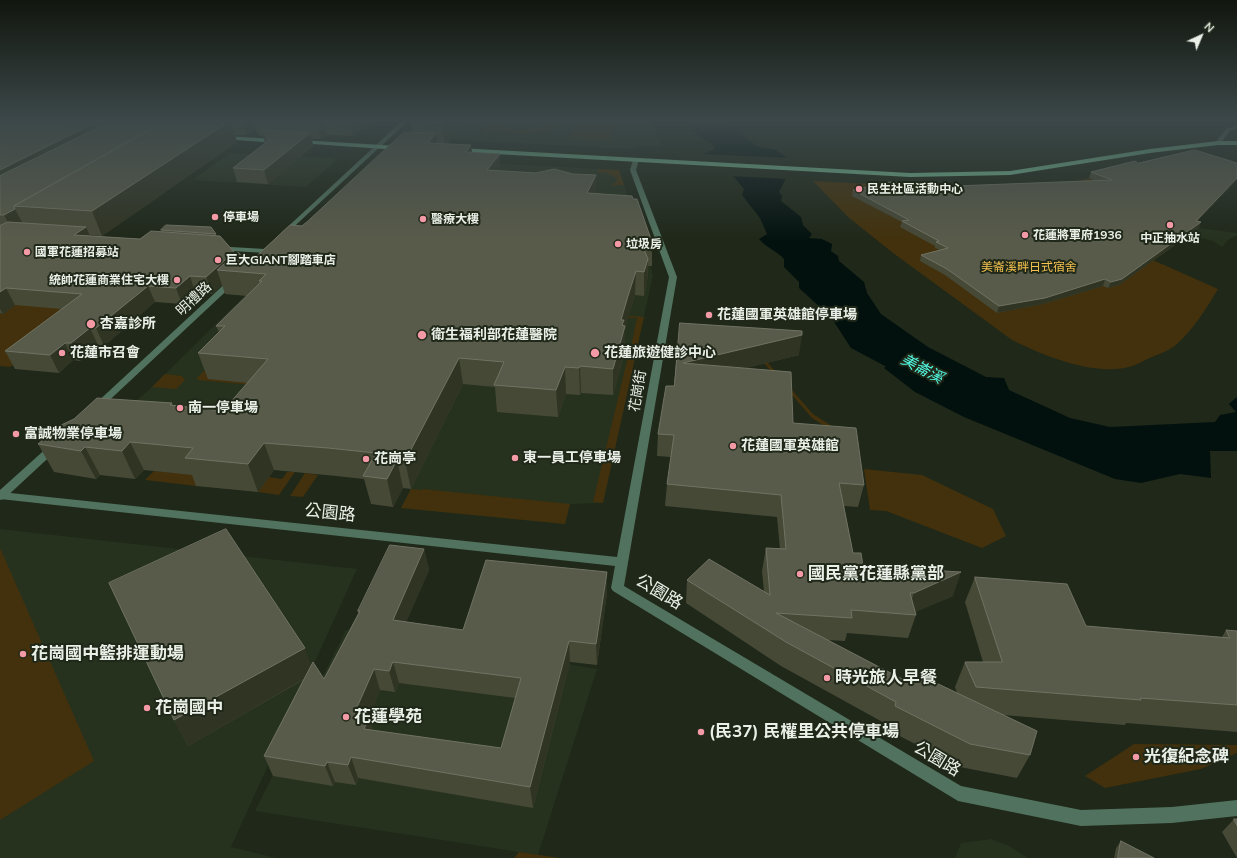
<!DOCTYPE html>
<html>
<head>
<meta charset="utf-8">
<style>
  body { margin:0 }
  #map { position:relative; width:1237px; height:858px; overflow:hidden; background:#1f2819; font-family:Mulish,sans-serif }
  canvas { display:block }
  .north { position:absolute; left:1181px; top:16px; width:40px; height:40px; -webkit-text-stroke:3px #1f2819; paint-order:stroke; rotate:44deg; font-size:11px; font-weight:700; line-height:16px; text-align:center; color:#eaf0e7 }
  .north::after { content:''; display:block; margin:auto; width:14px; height:18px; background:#eaf0e7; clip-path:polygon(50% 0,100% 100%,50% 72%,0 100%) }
</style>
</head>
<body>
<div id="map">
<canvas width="1237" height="858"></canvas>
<div class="north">N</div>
</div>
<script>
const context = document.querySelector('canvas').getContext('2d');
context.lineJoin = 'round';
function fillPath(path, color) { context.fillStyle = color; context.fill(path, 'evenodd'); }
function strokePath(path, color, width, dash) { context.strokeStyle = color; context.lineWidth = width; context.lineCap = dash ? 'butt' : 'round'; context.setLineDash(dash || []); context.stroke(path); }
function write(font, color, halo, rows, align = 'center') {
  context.font = font + ' Mulish,"Noto Sans TC",sans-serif'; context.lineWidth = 4; context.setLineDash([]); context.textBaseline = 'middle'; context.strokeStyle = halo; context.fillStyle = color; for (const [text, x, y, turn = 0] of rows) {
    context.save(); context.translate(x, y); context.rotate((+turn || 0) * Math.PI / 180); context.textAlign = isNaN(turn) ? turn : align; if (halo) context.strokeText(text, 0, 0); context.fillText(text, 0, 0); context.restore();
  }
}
fillPath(new Path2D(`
  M427,121H652L662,146H638L632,149L416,138Z
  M231,153L334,158L337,160L306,187L192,180Z
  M391,158L619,170L653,275L603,503L570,504L565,524L401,508L419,473L110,425L152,387L378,164Z
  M1158,216L1199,228L1237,233V235L1228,240L1222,247L1213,241L1180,232Z
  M0,529L357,569L231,847L276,858H0Z
  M346,630L400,636L597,669L538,855L255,811Z
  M991,839L1009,846L1028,858H955L961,843Z`), '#26321e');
fillPath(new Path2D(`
  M490,121H502L501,123L503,126C513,130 527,130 538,127C548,124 546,121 559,121C549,139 512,135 495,130L493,132H480Z
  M579,121H618L609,140L568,138Z
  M597,169L619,170L624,185L585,186L612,185L617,181V178L606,173L598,172Z
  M1093,177L1130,193L1090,232L1218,289C1206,309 1194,329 1176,345C1170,350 1160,354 1152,357C1145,360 1137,365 1129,367C1093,376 1044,356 1012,340L893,253L848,217L813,181L1110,196L1074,182Z
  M91,304L10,367L0,366V313L3,314L15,305Z
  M606,314L644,317L636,352H630L637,318L605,316Z
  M628,357L635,358L603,503L593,502Z
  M764,363H768L813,414L860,444H852L812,418Z
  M209,366L256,383L263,386L198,380L197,378Z
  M165,374L182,376L185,380L176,389L152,387Z
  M213,465L196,486L145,480L154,471L176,473Z
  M864,469L922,475L993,509L1006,536L982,548L886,511L870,510Z
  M287,472H295L279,495L258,492L269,477L282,479Z
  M305,473L318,475L303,497L290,496Z
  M411,489L422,490L423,489L570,504L565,524L401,508Z
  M0,548L94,761L0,820Z
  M1134,744L1237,745V753L1201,769L1105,788L1085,776Z
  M519,852L560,858H514Z`), '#42310c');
fillPath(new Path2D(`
  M684,121H728L743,136L759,147L774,149L787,158L785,180L779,192L782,196L781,201L801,217L803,225L812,234L809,238L822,239L832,244L831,251L838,256L839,261L864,282L867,293L881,314L928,347L986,377L1004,378L1009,390L1070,418L1110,427L1215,422L1220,415L1236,412L1229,404L1237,397V451H1210L1211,478L1180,474L1141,483L1115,479L964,417L915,392L884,368L889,363L888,358L880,355H868L861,344L865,331L832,318L799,288V282L784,267V259C777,251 768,249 759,239L767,234L760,218L742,195L744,189L734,177L704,154L715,149L712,143L702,139Z`), '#03110e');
fillPath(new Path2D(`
  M702,154L789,158L787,179L730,176Z`), '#1f2819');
fillPath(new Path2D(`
  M821,263L834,266L879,330L934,358L940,367L934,376L919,380L904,376L851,348L803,274L808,266Z`), '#03110e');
fillPath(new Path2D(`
  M1237,125V129L1230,131L1220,144H1216L1215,143L1226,129Z
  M636,158L639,160L636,170L677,277L624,586L961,786L1081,810L1172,807L1237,800V816L1172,823L1081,826L958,801L613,591L611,588L615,566L0,499L1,492L617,557L669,277L630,170L633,160Z
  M214,246L265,249L269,251L265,253L217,250H214Z`), '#51725e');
fillPath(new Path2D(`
  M402,121H408L285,235H281V233Z
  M230,279H233L237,281L100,409H94L92,407L94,405Z
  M54,444L59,447L58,449L4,499L0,500V490L50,445Z`), '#51725e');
fillPath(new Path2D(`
  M224,136L278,139L281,141L278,143L222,139V137Z
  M300,140L399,146L402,148L399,150L298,143L297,142Z
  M1218,141H1237V145H1218L1150,153L1010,175L910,177L459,152L456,150L459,148L910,173L1010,171L1150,149Z`), '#78c097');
fillPath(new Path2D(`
  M0,121H372L352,136L327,135L321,139H312L313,146L268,184L237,182L233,168L265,143L263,136H260L255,129L246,135H235L237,142L102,236L89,235L90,236L140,239L162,232L161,230L216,234V236L235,255L248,264L308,221L412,132L410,122L461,121V126L447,144L472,152L501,171L536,173L573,174L596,175V194L652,242V266H648L647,283L644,296L635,295L627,321L625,330V351L613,395L581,393L580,395L566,394L558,417L497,412L495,387L463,384L411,489L403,488L393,507L371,504L364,479L336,476L274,470L258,492L196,486L192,475L154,471L144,470L135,479L100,475L96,479L54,472L38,444L172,403L173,405L223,411L248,383L208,379L198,353L219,332L216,326L247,296L225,294L222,285L212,294L195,292L182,304L155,302L104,346L98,345L80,361L73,360L59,373L15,369L5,351L62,309L15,305L3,314L0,313Z
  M1135,161L1198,221L1199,228L1119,285L1108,288L1103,286L1043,304L997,313L945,275L920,261L921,255L940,250L935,248V246L900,227L902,222L852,196L853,190H936L1097,181L1089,178L1091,172Z
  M680,323L799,355L746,368L793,423L864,485L858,507L844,506L853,553L863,566L953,596L915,612L916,615L908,638L847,633L845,641L827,640L906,681L957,693L955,687L965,662H983L965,602L975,577L1086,626L1222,637L1226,630L1237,631V732L1126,723L1125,725L1003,715L1030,755L1017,778L960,767L886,729L888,725L781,666L686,603L687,580L764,592L762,571L766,548L780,549L777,517L665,506L667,484L671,457L657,456L658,434L674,386Z
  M424,549L429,570L406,622L463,630L607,572V593L597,665L570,662L533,808L358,778L356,785L335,782L333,786L273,776L264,756L303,680L188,746L174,720L311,665L324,679L358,614V611ZM399,683L515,698L501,748L374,731L369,716L380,690L395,692Z
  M1234,819H1237V858L1222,832Z
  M1121,841L1154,858H1114L1116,848Z`), '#474937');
fillPath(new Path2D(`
  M230,121H231L237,142L102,236L92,211Z
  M245,121H252L255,129L246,135L243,122Z
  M353,121H372L352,136L350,123Z
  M444,121H461V126L445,146L442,123Z
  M324,122L327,135L321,139L318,126Z
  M94,123L99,135L0,187V170Z
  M310,133L313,146L268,184L264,170Z
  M436,133L439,153L428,143Z
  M471,145L474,165L466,152Z
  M500,154L501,175L487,170Z
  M596,175V196L587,193Z
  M1237,178V180L1193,226L1196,221Z
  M15,209L23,224L12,230L4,215Z
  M1201,222L1199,228L1119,285L1108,288L1111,282Z
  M86,227L93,243L74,235Z
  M234,252L239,268L217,270L222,285L212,294L206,277Z
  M648,259L647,283L644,296V272Z
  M636,271L635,295L625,330V351L613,395V369L621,320L628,296Z
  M190,276L195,292L182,304L176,288Z
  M1105,279L1103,286L1043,304L997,313L999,306Z
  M148,286L155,302L104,346L96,328Z
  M6,288L15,305L3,314L0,309V292Z
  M90,328L98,345L80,361L71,343Z
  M802,335L799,355L681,384L683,363Z
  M65,343L73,360L59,373L50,355Z
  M459,358L463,384L411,489L405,461Z
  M580,366L581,393L580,395L579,368Z
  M565,367L566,394L558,417L556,390Z
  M130,442L144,470L135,479L122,451Z
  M264,443L274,470L258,492L248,464Z
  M85,447L100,475L96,479L81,451Z
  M397,460L403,488L393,507L387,479Z
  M424,549L429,570L398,641L393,620Z
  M607,572V593L597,665L596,644Z
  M961,572L953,596L911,614H907L914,593Z
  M569,641L570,662L533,808L530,787Z
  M305,648L314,673L188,746L174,720Z
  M393,662L399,683L395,692L389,671Z
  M374,669L380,690L361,735L354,714Z
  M370,716L376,737L364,729Z
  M351,757L358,778L356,785L348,765Z
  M327,762L335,782L333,786L325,766Z`), '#303423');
const building = new Path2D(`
  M0,121H53L94,123L0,170Z
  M165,121H230L92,211L14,206Z
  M231,121H245L243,122H231Z
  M255,121H353L350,123L324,122L318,126L256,123Z
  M411,121H444L442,123L410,122Z
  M108,123L158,125L14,206L15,209L4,215H0V176Z
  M262,130L310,133L264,170L233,168L269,140Z
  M404,132L436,133L428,143L471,145L466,152L500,154L487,170L536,173L554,169L573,174L596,175L587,193L632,196L633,199H637L652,242L641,243L648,259L644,272L636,271L628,296L621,320H624L622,325L625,326L613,369L580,366L579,368L565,367L556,390L494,385L504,362L459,358L405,461L397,460L387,479L363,476L376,453L328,448L264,443L248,464L185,458L193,448L141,443L130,442L122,451L85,447L81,451L38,444L59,426L74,419L97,398L172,403L170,405L223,411L268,359L198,353L225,326H216L262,281H259L266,274L217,270L238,252L248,264L290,225L302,226L308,221Z
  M1195,150L1237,163V178L1196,221L1201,222L1122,279L1111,282L1105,279L1045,298L999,306L947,269L921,255L948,248L936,242L939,241L902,221L909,220L853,190L890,182L922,184L936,190L955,186L1112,180L1091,172L1135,161L1138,163Z
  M8,222L86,227L74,235L140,239L151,231L220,236L234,252L206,277L190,276L176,288L148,286L96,328H90L71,343H65L50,355L5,351L82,294L6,288L0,292V226Z
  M166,225L211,227L216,234L161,230Z
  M680,323L802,331V335L683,363L791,372L793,423L856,428L864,485L839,483L853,553H861L863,566L961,572L914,593H910L916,615L851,610L852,618L776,613L906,681L911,671L1037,731L1030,755L970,744L895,706L896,702L786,642L687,580L709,559L770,595L766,548L786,549L781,495L667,484L674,435L658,434L666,386H674Z
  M226,529L305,648L174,720L109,583Z
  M390,545L424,549L393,620L463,630L486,560L607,572L596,644L569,641L530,787L351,757L348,765L327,762L325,766L264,756L313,662L324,679L360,611H358ZM393,662L521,678L501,748L364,729L370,716L354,714L374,669L389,671Z
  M975,577L1067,584L1086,626L1230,638L1226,630L1237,631V705L1140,698L1141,700L976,687L965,662H1002Z
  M1234,819H1237V825Z
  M1121,841L1154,858H1118Z`);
fillPath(building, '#595b4a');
strokePath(building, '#707263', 1);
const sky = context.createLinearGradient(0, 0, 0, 241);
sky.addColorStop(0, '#11160e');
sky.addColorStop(0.5, '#3c4849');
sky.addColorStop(1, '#3c484900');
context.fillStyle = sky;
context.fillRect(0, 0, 1237, 241);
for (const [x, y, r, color] of [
  [859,189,4,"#f49aa6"],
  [215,217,4,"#f49aa6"],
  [423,219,4,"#f49aa6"],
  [1170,225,4,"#f49aa6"],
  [1025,235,4,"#f49aa6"],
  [618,244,4,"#f49aa6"],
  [27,252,4,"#f49aa6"],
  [218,260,4,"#f49aa6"],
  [177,280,4,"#f49aa6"],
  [709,315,4,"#f49aa6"],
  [91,324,5,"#f49aa6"],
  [422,335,5,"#f49aa6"],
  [62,353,4,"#f49aa6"],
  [595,353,5,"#f49aa6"],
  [180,408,4,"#f49aa6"],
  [16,434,4,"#f49aa6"],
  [733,446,4,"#f49aa6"],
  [515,458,4,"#f49aa6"],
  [366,459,4,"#f49aa6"],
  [800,574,4,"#f49aa6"],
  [23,654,4,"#f49aa6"],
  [827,678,4,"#f49aa6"],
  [147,708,4,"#f49aa6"],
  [346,717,4,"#f49aa6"],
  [701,732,4,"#f49aa6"],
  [1136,757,4,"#f49aa6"]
]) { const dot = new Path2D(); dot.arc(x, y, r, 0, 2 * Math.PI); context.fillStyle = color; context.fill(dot); strokePath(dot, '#1f2819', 1.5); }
write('bold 12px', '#eaf0e7', '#1f2819', [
  ["民生社區活動中心",867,189],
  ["停車場",223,217],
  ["醫療大樓",431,219],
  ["花蓮將軍府1936",1033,235],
  ["中正抽水站",1170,238,"center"],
  ["垃圾房",626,244],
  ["國軍花蓮招募站",35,252],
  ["巨大GIANT腳踏車店",226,260],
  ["統帥花蓮商業住宅大樓",169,280,"right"]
], 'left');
write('12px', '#f5c251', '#1f2819', [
  ["美崙溪畔日式宿舍",1029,267]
]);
write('14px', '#eaf0e7', '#1f2819', [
  ["明禮路",194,299,-43],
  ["花崗街",638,391,-80]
]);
write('bold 14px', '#eaf0e7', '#1f2819', [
  ["花蓮國軍英雄館停車場",717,315],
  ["杏嘉診所",100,324],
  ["衛生福利部花蓮醫院",431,335],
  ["花蓮市召會",70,353],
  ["花蓮旅遊健診中心",604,353],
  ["南一停車場",188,408],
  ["富誠物業停車場",24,434],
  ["花蓮國軍英雄館",741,446],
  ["東一員工停車場",523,458],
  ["花崗亭",374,459]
], 'left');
write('italic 15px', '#52fbe4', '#1f2819', [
  ["美崙溪",922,369,28]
]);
write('17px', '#eaf0e7', '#1f2819', [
  ["公園路",330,513,6],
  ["公園路",659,592,31],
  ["公園路",937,759,31]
]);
write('bold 17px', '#eaf0e7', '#1f2819', [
  ["國民黨花蓮縣黨部",808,574],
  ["花崗國中籃排運動場",31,654],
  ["時光旅人早餐",835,678],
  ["花崗國中",155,708],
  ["花蓮學苑",354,717],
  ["(民37) 民權里公共停車場",709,732],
  ["光復紀念碑",1144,757]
], 'left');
</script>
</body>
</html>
